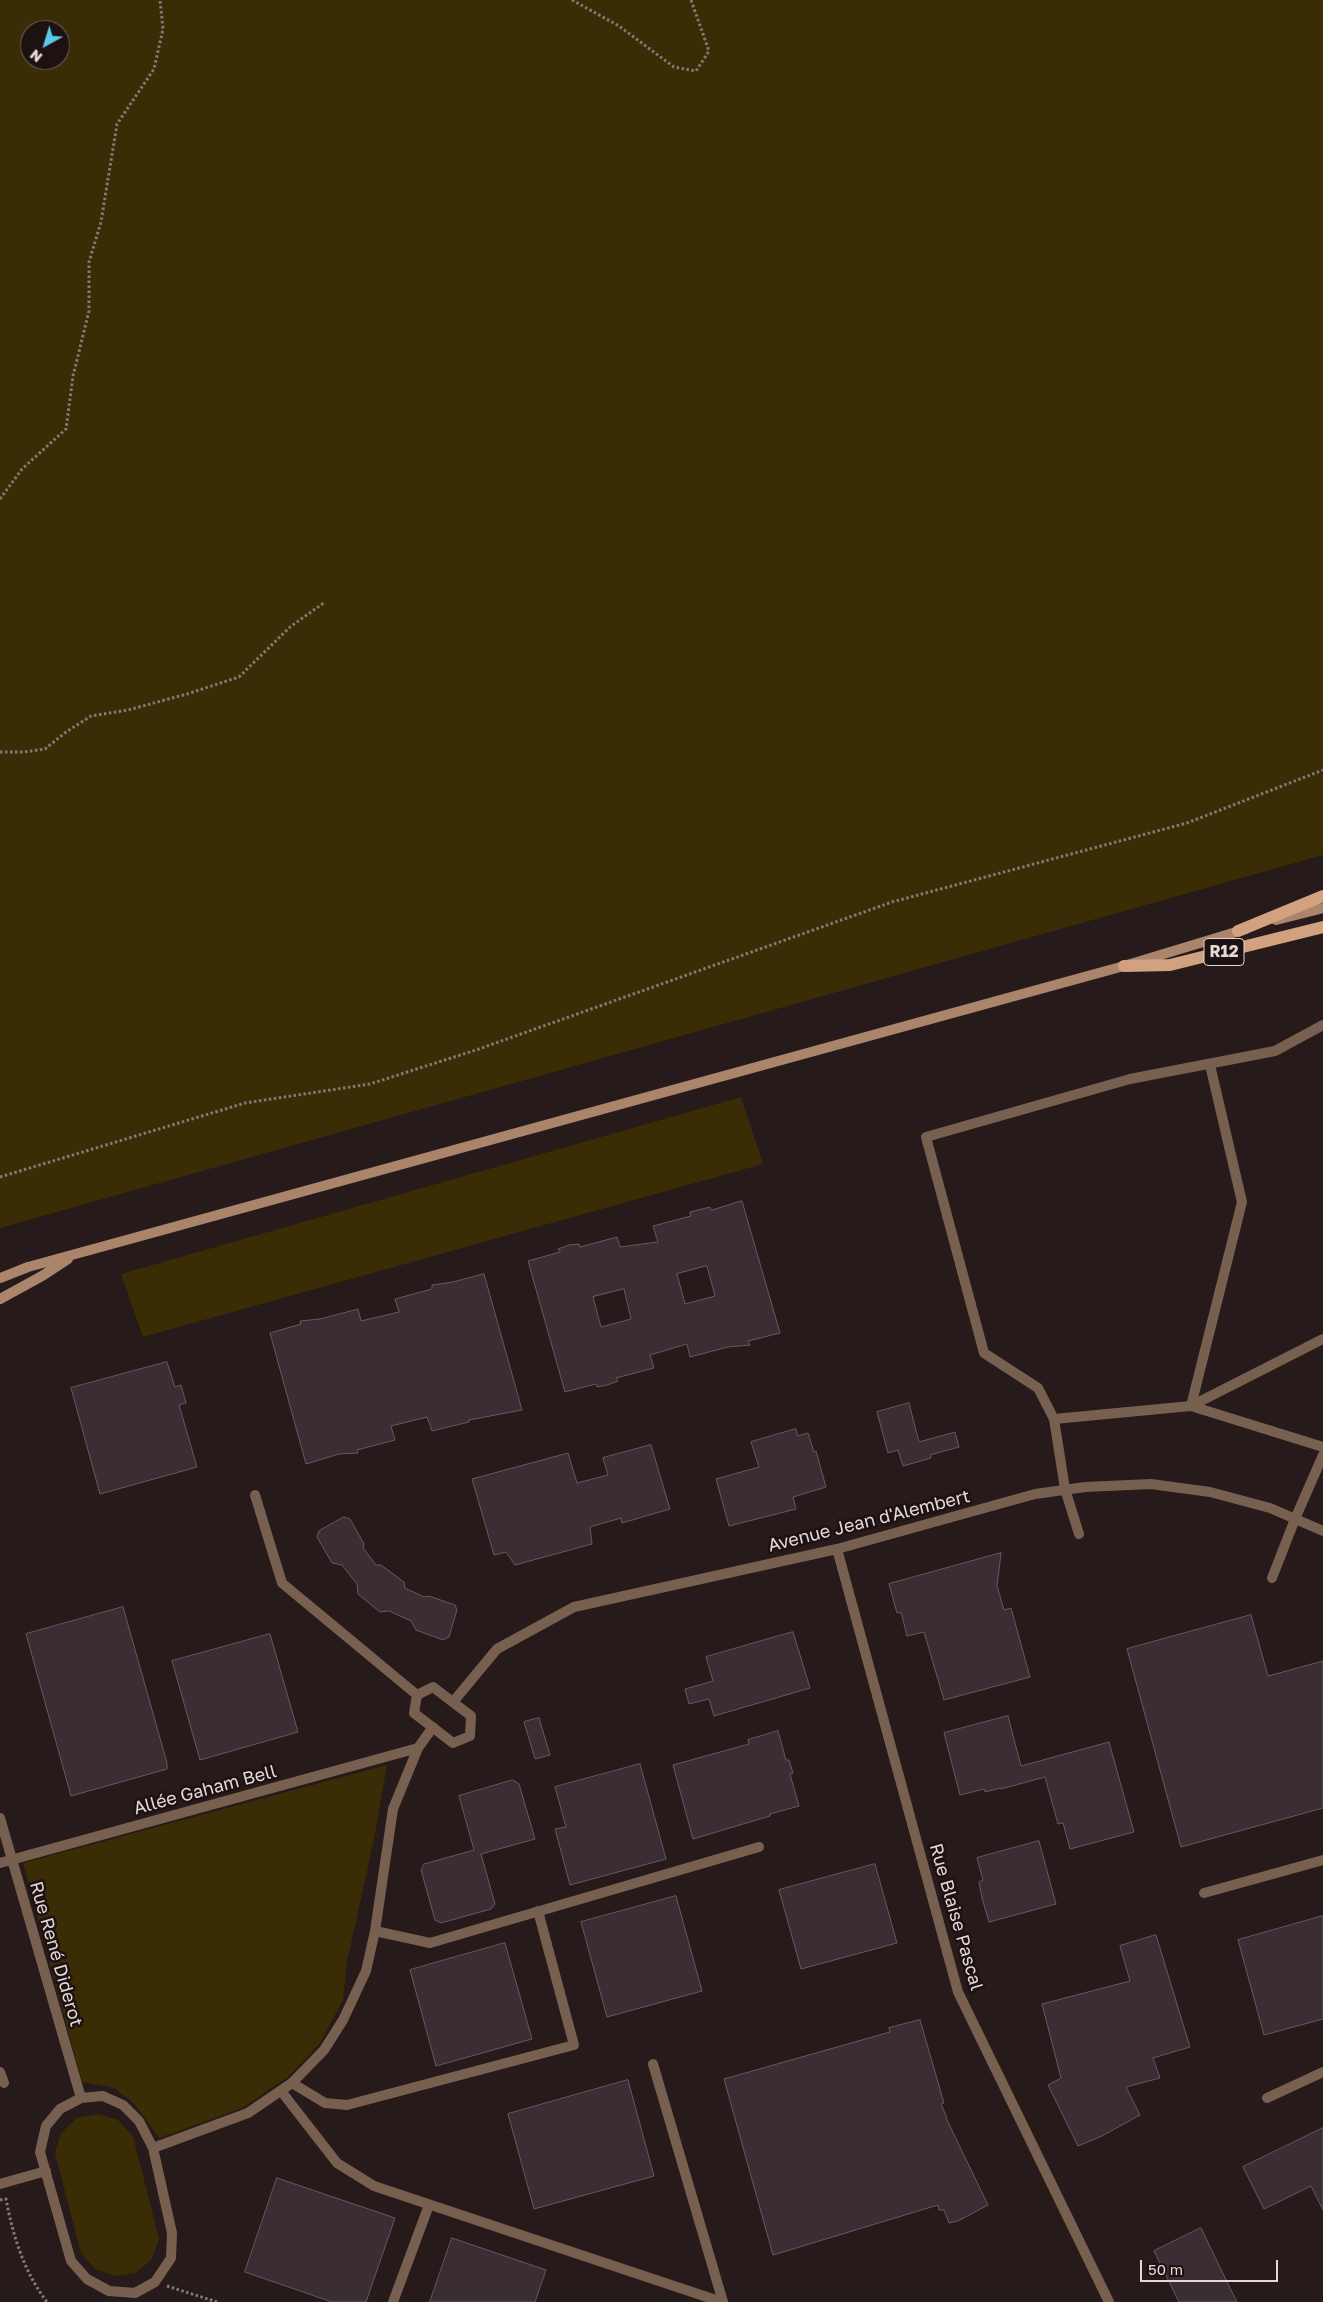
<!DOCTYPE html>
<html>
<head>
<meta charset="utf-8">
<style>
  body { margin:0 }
  #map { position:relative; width:1323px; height:2302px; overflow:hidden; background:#271a1a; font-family:"Golos Text",sans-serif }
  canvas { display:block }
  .north { position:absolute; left:20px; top:20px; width:50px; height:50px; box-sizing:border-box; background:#1d1111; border:1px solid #6c6161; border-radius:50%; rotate:219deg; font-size:14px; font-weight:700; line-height:20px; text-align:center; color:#e2d9d8 }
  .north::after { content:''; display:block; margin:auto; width:18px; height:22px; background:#5ac8e6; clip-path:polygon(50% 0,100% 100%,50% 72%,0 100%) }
  .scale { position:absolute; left:1140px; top:2260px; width:138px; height:22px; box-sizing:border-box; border:2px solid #e2d9d8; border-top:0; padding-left:6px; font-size:15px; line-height:18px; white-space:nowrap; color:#e2d9d8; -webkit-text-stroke:4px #1d1111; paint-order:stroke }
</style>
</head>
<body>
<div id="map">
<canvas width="1323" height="2302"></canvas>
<div class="north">N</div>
<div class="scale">50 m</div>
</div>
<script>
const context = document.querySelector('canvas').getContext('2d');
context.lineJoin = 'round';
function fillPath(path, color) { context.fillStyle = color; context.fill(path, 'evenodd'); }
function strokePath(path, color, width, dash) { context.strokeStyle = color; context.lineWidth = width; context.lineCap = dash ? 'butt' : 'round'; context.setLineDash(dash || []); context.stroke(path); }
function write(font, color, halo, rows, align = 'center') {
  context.font = font + ' "Golos Text",sans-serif'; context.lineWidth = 5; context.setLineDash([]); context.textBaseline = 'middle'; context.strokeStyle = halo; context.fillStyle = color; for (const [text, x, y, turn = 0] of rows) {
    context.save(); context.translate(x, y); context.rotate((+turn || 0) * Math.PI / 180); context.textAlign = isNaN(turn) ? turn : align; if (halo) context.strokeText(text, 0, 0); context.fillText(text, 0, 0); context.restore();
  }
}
fillPath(new Path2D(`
  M0,0H1323V855L0,1228ZM30,30H60V60H30Z
  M741,1097L763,1164L143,1337L121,1274Z
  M387,1765L374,1839L347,1962L343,2000L320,2043L288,2077L242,2108L159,2138L135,2105L115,2088L82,2082L23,1863Z
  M98,2114L118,2120L133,2136L159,2239L152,2259L136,2273L115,2276L95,2269L81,2253L55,2153L61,2133L77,2118Z`), '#3a2c04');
const building = new Path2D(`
  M742,1201L780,1333L748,1341L750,1345L728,1347L690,1357L687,1344L650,1355L654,1368L616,1378L618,1381L607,1385L597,1387L596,1384L565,1392L528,1261L560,1252L558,1249L569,1245L579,1244L580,1247L617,1237L620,1247L658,1242L653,1226L691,1216L690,1212L710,1207L711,1210ZM707,1266L715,1296L685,1304L677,1274ZM624,1289L631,1319L601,1327L593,1297Z
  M484,1274L522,1410L469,1420V1422L432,1431L427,1417L391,1426L395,1440L357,1450L358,1453L339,1454L306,1464L270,1333L301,1324L300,1321L320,1319L358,1309L361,1321L399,1312L395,1299L432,1289V1285L453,1282Z
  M167,1362L175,1387L181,1385L186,1403L179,1405L197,1467L100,1494L71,1388Z
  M909,1403L919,1442L955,1432L959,1447L930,1455L931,1458L903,1466L898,1450L888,1453L877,1412Z
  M796,1429L798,1436L808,1433L814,1452L816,1451L826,1487L793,1497L796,1509L729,1526L716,1479L759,1467L751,1442Z
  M651,1445L670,1509L622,1523L621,1518L590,1527L592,1544L515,1565L506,1552L494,1555L472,1479L568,1453L577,1483L608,1475L603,1458Z
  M344,1517L350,1519L364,1544L363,1548L376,1565H381L404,1582L405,1588L424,1597L429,1596L455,1605L457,1610L449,1637L443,1640L416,1630L411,1621L389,1611L380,1612L358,1594L357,1584L342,1565L332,1563L317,1537L319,1531Z
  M1001,1553L997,1586L1004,1610L1011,1608L1030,1677L944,1700L924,1632L907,1636L901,1612L897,1613L889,1584Z
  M123,1607L167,1763V1769L71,1796L26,1634Z
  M1251,1615L1268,1676L1323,1661V1808L1181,1847L1127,1649Z
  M793,1632L810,1688L714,1716L709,1699L689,1704L685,1689L713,1681L706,1657Z
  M270,1634L298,1732L200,1760L172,1661Z
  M1008,1716L1021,1766L1109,1742L1134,1832L1070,1849L1063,1823L1058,1824L1045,1777L1001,1789V1788L985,1792L984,1789L960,1795L944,1733Z
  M539,1718L550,1755L535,1759L524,1722Z
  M778,1731L786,1760H789L793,1773L790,1774L799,1806L770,1814V1816L693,1839L673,1765L749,1744L748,1740Z
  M640,1764L666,1859L570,1885L555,1829L566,1827L555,1787Z
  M513,1780L519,1784L535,1839L481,1854L495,1904L491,1909L441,1923L435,1920L421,1870L424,1864L474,1850L459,1796Z
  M1039,1841L1056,1904L989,1922L982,1898L979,1882L983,1880L977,1858Z
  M875,1864L897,1943L801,1969L779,1890Z
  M676,1896L702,1991L607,2017L581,1922Z
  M1323,1916V2019L1264,2035L1238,1940Z
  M1156,1935L1190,2047L1153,2058L1160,2078L1126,2087L1140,2115L1102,2136L1078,2146L1048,2085L1061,2078L1042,2004L1130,1981L1120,1946Z
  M505,1943L532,2039L436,2066L410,1970Z
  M920,2020L944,2103L941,2104L947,2118H946L988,2205L958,2221L949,2223L944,2210H939L938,2205L773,2255L724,2079L890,2032L889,2028Z
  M628,2080L654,2176L534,2209L508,2114Z
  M1323,2128V2210L1311,2186L1264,2209L1243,2167Z
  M277,2178L395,2218L366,2302H332L245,2272Z
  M1201,2228L1228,2284L1237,2302H1179L1154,2251Z
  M452,2238L546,2270L535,2302H430Z`);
fillPath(building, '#3a2e34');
strokePath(building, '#67595f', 1);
strokePath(new Path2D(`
  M572,0L619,26L674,67L696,71L709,51L691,0
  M0,499L22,469L66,429L73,376L89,311V262L101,222L117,124L154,69L163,29L160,0
  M0,752H24L45,749L66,732L91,716L128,710L187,694L239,677L290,627L325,602
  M0,1177L245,1103L370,1084L476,1050L892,902L1187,823L1323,770
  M0,2200L6,2199C13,2236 24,2272 47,2302
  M167,2286L217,2302`), '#847979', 3, [2.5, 2.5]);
strokePath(new Path2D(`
  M1323,1025L1275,1051L1130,1079L926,1137L984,1353L1038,1388L1054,1419L1191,1406L1323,1447
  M1191,1406L1242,1202L1210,1065
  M1191,1406L1323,1339
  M1054,1419L1065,1489L1079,1534
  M1272,1578L1295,1519L1323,1455
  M1204,1893L1323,1860
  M375,1931L430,1943L759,1847
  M653,2064L723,2302
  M0,2072L4,2083
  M292,2083L325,2103L347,2105L574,2045L538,1911
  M281,2091L337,2163L374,2186L713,2299L717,2302
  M1267,2098L1323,2072
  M393,2302L429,2205`), '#77604f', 10);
strokePath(new Path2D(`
  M255,1495L282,1583L417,1695
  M837,1549L958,1992L1109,2302
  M433,1687L471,1716L470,1736L453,1743L414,1713L417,1695Z
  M453,1702L497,1649L574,1607L837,1549L1035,1494L1085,1487L1151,1484L1210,1492L1270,1508L1323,1531
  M0,1818L81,2098
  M0,1863L418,1748
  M103,2096L123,2105L139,2121L153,2148L172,2233L171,2258L155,2282L135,2293L109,2291L87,2279L71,2261L40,2152L46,2126L60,2109L81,2098Z
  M153,2148L248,2113L292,2083L324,2050L343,2020L366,1971L375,1931L393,1809L418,1748L433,1727
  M0,2184L46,2171`), '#77604f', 10);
strokePath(new Path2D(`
  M1276,920L1323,908
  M0,1278L28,1267L1124,966L1246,929
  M0,1299L42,1276L68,1259`), '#aa856b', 10);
strokePath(new Path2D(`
  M1238,931L1323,896
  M1124,966L1170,965L1323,927`), '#d2a280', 12);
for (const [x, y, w] of [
  [1224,952,40]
]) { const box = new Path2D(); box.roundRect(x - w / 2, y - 13.5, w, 27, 4); context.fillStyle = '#1d1111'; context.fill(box); strokePath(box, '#e2d9d8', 1); }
write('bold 16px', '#e2d9d8', null, [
  ["R12",1224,952]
]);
write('18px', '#e2d9d8', '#1d1111', [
  ["Avenue Jean d'Alembert",869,1521,-14],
  ["Allée Gaham Bell",205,1790,-15],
  ["Rue Blaise Pascal",956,1917,74],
  ["Rue René Diderot",56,1954,74]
]);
</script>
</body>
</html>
